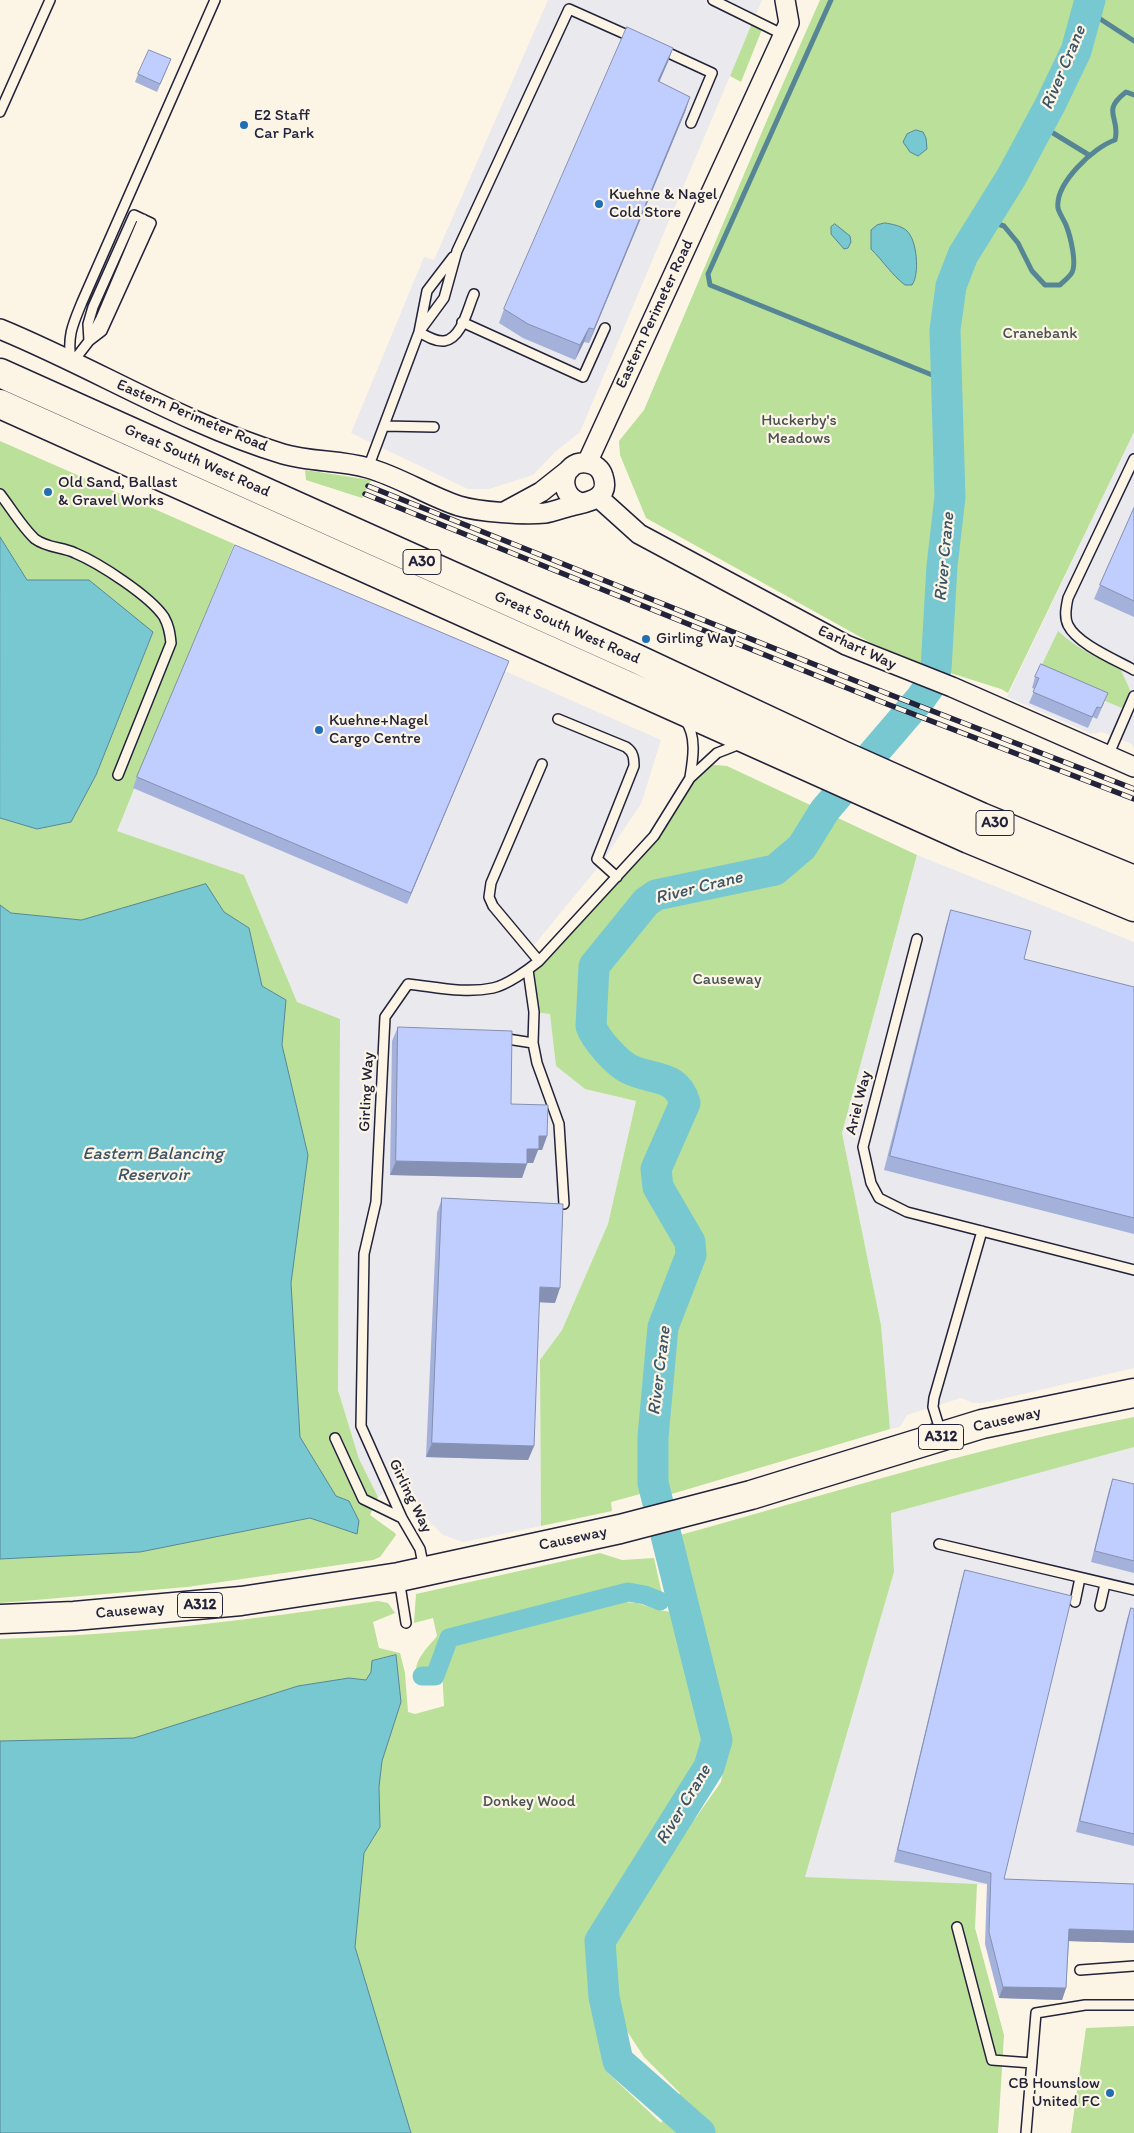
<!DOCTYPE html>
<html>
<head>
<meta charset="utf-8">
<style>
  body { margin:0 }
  canvas { display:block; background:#fcf5e5 }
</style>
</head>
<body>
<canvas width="1134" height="2133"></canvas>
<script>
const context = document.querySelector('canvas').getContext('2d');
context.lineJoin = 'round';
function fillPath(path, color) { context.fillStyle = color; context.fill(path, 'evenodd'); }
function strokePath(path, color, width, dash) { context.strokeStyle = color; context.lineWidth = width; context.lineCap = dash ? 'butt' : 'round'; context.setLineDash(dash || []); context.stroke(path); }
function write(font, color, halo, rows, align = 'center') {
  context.font = font + ' Itim,sans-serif'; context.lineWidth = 4.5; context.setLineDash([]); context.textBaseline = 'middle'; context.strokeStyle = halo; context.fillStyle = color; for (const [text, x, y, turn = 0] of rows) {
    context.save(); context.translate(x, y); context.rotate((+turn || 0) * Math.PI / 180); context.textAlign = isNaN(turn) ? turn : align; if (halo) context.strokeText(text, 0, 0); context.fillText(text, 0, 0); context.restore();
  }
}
fillPath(new Path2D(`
  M548,0H762L580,432L555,452L533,475L489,489H468L351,433L424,257L434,260Z
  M1134,432V748L1132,744L1102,732L1092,734L1085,731L1007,697Z
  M231,556L505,671L661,740L641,804L600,865L530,950L550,1013L556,1066L585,1089L636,1101L608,1224L562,1330L540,1360L541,1526L463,1542L443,1535L428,1520L402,1482L378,1497L359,1459L338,1390L340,1019L297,1002L244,875L117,831Z
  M917,855L1134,942V1368L984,1403H973L961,1398L907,1415L900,1427L890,1429L881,1325L842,1133Z
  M1134,1447V1891L805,1877L894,1572L891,1513Z`), '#eae9ed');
fillPath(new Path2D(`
  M820,0H1134V432L1008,693L1001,689L928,666L873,644L646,518L620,455L619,441L644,410L770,113Z
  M753,21L763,27L741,82L730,76Z
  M0,441L234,544L117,831L244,875L297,1002L340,1019L338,1390L359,1459L378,1497L370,1515L395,1533L396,1535L380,1557L373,1560L187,1587L0,1603V1559L140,1552L310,1518L356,1533L349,1501L336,1496L300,1437L291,1283L308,1155L282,1045L286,1000L262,986L249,928L224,912L206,885L81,920L11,913L0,905V818L37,829L71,822L96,775L153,633L89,580H27L0,537Z
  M305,470L371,480L362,498L306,480Z
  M1058,631C1076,648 1097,658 1120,668L1130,690L1122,708L1038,673Z
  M704,764L727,766L917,855L842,1133L881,1325L890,1429L665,1496L662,1488L611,1502L612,1511L541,1526L540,1360L562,1330L608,1224L636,1101L585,1089L556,1066L550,1014L534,1012L528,970L617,877Z
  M1134,1417V1447L891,1513L894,1572L805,1877L977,1884L975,1928L1004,2035L998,2133H411L355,1947L364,1853L380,1827L379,1787L382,1761L401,1702L396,1655L372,1661L371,1672L366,1680L349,1678L298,1686L134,1738L0,1741V1639C126,1635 253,1620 378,1601L388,1603L395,1613L373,1622L379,1648L400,1653L405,1673L408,1712L415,1714L444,1706L442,1669L453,1642L612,1601L637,1603L659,1610L678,1613L707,1726V1745L678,1806L610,1913L596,1942L591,1990L608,2073L661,2123L680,2093L644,2057L623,2025L612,1951L652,1880L721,1782L728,1743L680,1535C830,1494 981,1446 1134,1417Z
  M600,1553L622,1560L654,1558L662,1594L628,1586L447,1635L433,1673L416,1672C415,1659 429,1646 437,1636L433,1618L414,1623L416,1594Z
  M1134,2026V2133H1071L1086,2028Z`), '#bae09a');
const water = new Path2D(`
  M916,130L923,132L926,138L927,149L918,156L910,152L903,142L907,134Z
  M885,223C892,224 902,226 907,231C917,240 920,274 912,285H905C892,275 883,261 871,249V230L877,225Z
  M835,224L850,236L851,242L848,248L844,249L831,234V227Z
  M0,537L27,580H89L153,632L96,775L71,822L37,829L0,818Z
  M206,884L224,912L249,928L262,986L286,1000L282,1045L308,1155L291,1283L300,1437L336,1496L349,1501L359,1521L357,1534L310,1518L140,1552L0,1559V905L11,913L81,920Z
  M396,1655L401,1702L382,1761L379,1787L380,1827L364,1853L355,1947L411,2133H0V1741L134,1738L298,1686L349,1678L366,1680L371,1672L372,1661Z`);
fillPath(water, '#78c8d2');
strokePath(water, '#568696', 1);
strokePath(new Path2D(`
  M831,0L708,274L710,285L947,381
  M1088,11L1134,41
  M1040,125L1089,155
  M985,220L1004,226L1018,243L1032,271L1045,285H1060C1063,282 1068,278 1071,274C1078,265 1070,235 1066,225C1064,220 1059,213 1058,208C1055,183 1094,147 1115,140C1121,117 1100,112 1126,92L1134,95`), '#568696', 5);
strokePath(new Path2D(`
  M678,1607L684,1614
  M422,1676H435L449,1638L628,1592L645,1595L660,1601`), '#78c8d2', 19);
strokePath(new Path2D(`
  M700,2133L618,2061L604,1997L600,1941L709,1767L717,1740L653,1483V1437L663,1327L691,1255L690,1242L658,1187L656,1169L685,1103C676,1073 653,1081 629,1069C617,1063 595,1039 591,1026L594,966L646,902L656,895L775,870L802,847L825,810L921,698L931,684L936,669L942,566L950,497L945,330L951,286L963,255L1012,176L1050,105L1076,51L1090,0`), '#78c8d2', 31);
const service = new Path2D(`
  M713,0L784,35
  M660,49L712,73L691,123
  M0,112L50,0
  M134,215L151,223L102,331L89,341L88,324L93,307Z
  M462,322L583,377L605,328
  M419,332L444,298L457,251L569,9L634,38
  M419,332C426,336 436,342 444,341C462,339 468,307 474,294
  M71,360C67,336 73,324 82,302L215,0
  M72,363L89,341L101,318L143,219
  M384,426L434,427
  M1134,459L1068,598C1066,607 1064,617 1068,625C1077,644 1116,660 1134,670
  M368,468L419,332L427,291L453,257
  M0,494C11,508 22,527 35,539C47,548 62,547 75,553C99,563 150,596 164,617C169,626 170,633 171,643L118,775
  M558,719L626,747C633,752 634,757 634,766L597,859L617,877
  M685,720C697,736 693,759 690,777
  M1108,756L1134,696
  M917,939L863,1147L871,1183L879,1198L907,1212L1134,1270
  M539,961L493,906L489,897L491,883L542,764
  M528,970L534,1012L533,1043L537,1063L559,1124L564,1204
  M501,1038L533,1043
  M941,1433L933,1407L934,1398L982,1231
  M335,1438L363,1499L402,1518
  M939,1544L1134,1590
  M424,1569L420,1549L402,1518L361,1426L364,1254L376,1202L385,1017L408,984C436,987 465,994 493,988C507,985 528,970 539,961L654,836L690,778L717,753L740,744
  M399,1579L406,1623
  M1075,1602L1080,1578
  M1100,1606L1105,1584
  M957,1927L992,2060L1032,2063
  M1080,1970L1134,1966
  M1026,2133L1036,2013L1085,2005H1134`);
const minor = new Path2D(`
  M0,329C95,368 184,424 283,454C310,462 340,460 368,468C400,477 428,496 459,506C479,512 524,515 545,513C553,512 562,508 571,506C586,502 611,500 603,476C601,469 595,464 587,463C562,459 555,496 582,503
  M587,463L789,23L785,0
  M599,498L639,534L846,645L952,687L1134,767
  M506,511L541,492L570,469`);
const primary = new Path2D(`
  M0,1619L74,1616L241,1601L399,1577L620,1529L751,1495L982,1424L1134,1393`);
const trunk = new Path2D(`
  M0,373L637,659L842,755L981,817L1134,880
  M0,404L969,839L1134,907`);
strokePath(service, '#22223b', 12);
strokePath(minor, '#22223b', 22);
strokePath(primary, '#22223b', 31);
strokePath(trunk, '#22223b', 31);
strokePath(service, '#fcf5e5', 9);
strokePath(minor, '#fcf5e5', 19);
strokePath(primary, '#fcf5e5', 28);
strokePath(trunk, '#fcf5e5', 28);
const rail = new Path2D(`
  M368,486L891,695L1134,789
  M365,494L887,704L1134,799`);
strokePath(rail, '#22223b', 5.5);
strokePath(rail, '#fcf5e5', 4, [11]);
fillPath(new Path2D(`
  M673,48L659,82L690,97L685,112L589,343L584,342L575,360L523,338L499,323L504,309Z
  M168,67L157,92L135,82L138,74Z
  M1134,508V617L1094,599L1100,585Z
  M505,671L407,904L133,788L137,777Z
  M1035,677L1104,703L1097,719L1093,717L1088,728L1029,703L1035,689L1032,688Z
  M951,910L1024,959L1134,987V1234L884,1170L946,925Z
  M398,1027L511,1104L547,1136L542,1150H538L533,1163H527L522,1178L390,1175L392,1041Z
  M442,1198L555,1303L539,1302L534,1446L528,1460L426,1457L437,1213Z
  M1113,1479L1134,1484V1573L1091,1562L1109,1490Z
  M965,1570L1004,1879L1134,1884V1943L1069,1941L1066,1988L1062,2000L999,1998L985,1944L987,1884L894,1862L961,1582Z
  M1131,1608L1134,1609V1846L1076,1832L1127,1619Z`), '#a4b1db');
fillPath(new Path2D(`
  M673,48L668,62L653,96L658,81Z
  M690,97L685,112L589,343L594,329Z
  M589,328L584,342L575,360L580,345Z
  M509,661L505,671L407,904L411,893Z
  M539,1136H547L542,1150H538L533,1163H522L527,1149Z
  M396,1161L527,1164L522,1178L390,1175Z
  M540,1287L560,1288L555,1303L535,1302Z
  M432,1443L534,1446L528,1460L426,1457Z
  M1069,1929L1134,1931V1943L1065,1941Z
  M1003,1987L1066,1988L1062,2000L999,1998Z`), '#8690b2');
const building = new Path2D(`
  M627,27L673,48L658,81L690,97L594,329L589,328L580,345L528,324L504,309Z
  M149,50L171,59L160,84L138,74Z
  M1134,508V601L1100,585Z
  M235,545L509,661L411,893L137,777Z
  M1041,664L1108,693L1101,708L1097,707L1092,717L1033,692L1039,678L1035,677Z
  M951,910L1031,931L1024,959L1134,987V1218L890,1156Z
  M398,1027L512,1031L511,1104L548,1105L547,1136H539V1149H527V1164L396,1161Z
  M442,1198L563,1204L560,1288L540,1287L534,1446L432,1443Z
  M1113,1479L1134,1484V1561L1095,1551Z
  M965,1570L1072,1596L1004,1879L1134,1884V1931L1069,1929L1066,1988L1003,1987L989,1932L991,1873L898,1850Z
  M1131,1608L1134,1609V1834L1080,1821Z`);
fillPath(building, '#bfceff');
strokePath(building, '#8690b2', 1);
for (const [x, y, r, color] of [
  [244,125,5,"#1f6fb2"],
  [599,204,5,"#1f6fb2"],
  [48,492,5,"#1f6fb2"],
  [646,639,5,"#1f6fb2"],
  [319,730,5,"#1f6fb2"],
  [1110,2093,5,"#1f6fb2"]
]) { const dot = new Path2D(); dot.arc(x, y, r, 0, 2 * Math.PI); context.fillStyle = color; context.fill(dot); strokePath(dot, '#fcf5e5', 2); }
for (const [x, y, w] of [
  [422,562,38],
  [995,823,38],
  [941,1437,45],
  [200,1605,45]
]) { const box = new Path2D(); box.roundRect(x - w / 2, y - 12.5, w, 25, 4); context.fillStyle = '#fcf5e5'; context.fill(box); strokePath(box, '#22223b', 1); }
write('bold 15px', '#22223b', null, [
  ["A30",422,562],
  ["A30",995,823],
  ["A312",941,1437],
  ["A312",200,1605]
]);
write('16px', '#22223b', '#fcf5e5', [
  ["E2 Staff",254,116],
  ["Car Park",254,134],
  ["Kuehne & Nagel",609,195],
  ["Cold Store",609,213],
  ["Old Sand, Ballast",58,483],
  ["& Gravel Works",58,501],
  ["Girling Way",656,639],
  ["Kuehne+Nagel",329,721],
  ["Cargo Centre",329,739],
  ["CB Hounslow",1100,2084,"right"],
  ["United FC",1100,2102,"right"]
], 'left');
write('16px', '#22223b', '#fcf5e5', [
  ["Eastern Perimeter Road",655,314,-65],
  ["Eastern Perimeter Road",192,416,23],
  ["Great South West Road",197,461,24],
  ["Great South West Road",567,628,24],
  ["Earhart Way",857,648,25],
  ["Girling Way",367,1092,-87],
  ["Ariel Way",859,1103,-76],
  ["Causeway",1007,1420,-13],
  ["Girling Way",410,1496,64],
  ["Causeway",573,1539,-12],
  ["Causeway",130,1611,-5]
]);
write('16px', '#485253', '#fcf5e5', [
  ["Cranebank",1040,334],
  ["Huckerby's",799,421],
  ["Meadows",799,439],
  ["Causeway",727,980],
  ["Donkey Wood",529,1802]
]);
write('italic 18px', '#3c5468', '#fcf5e5', [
  ["River Crane",1064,68,-67],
  ["River Crane",945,557,-85],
  ["River Crane",699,888,-14],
  ["Eastern Balancing",153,1154],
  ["Reservoir",153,1175],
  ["River Crane",660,1371,-83],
  ["River Crane",684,1805,-59]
]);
</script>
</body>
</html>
